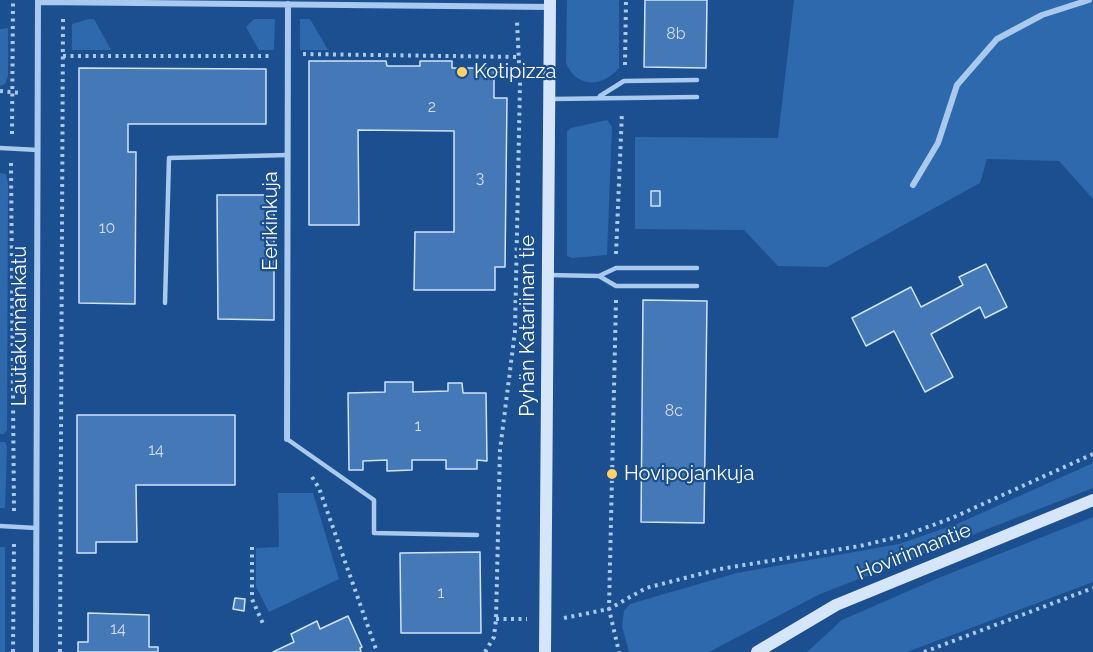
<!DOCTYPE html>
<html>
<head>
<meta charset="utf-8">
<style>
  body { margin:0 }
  canvas { display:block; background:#1b4f8f }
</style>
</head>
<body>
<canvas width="1093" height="652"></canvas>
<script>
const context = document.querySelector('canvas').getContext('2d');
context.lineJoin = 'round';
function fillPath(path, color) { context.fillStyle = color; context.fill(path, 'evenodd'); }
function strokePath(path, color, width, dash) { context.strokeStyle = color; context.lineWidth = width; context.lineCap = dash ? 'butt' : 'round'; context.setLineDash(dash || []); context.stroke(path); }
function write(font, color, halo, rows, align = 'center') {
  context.font = font + ' Raleway,sans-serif'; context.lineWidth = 4.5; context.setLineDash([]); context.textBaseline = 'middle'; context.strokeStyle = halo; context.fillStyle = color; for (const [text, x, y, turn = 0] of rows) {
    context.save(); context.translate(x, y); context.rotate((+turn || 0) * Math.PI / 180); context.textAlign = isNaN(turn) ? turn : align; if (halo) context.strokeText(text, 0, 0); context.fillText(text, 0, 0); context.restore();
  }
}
fillPath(new Path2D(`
  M567,0H619V68C603,87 577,89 566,63Z
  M794,0H1093V199L1059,161L987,159L980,183L827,267L778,266L744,230L635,229V137L778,138Z
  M89,19H94L111,50H72V24Z
  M254,19H275L274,50H259L246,27Z
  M300,19H310L328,50H300Z
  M8,28V76L5,84L0,86V29Z
  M607,120L612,127L607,255L572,258L567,256V131L571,128Z
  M0,173L6,174L8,184L7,430L4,434H0Z
  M0,442H5L7,447L5,508H0Z
  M1093,463V488L820,594L709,652H629L622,626L624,611L630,604L737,573L899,544L957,524Z
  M278,493H313L339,579L269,612L256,587V548L279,547Z
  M1093,517V582L907,652H807L842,620L936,579Z
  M0,547H5V652H0Z`), '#2e69ad');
const building = new Path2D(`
  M645,0H707L706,68L644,67Z
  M309,61H386L387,66H420V61H452V68H494V98H507L505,267H495V290H414L415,232H454V131L358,130L359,225H309Z
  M79,68L266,69V124H128V152H136L135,304L79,303Z
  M651,191H660V206H651Z
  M217,195H274V320L218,319Z
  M986,264L1007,307L985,318L980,307L931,334L953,377L925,392L894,331L866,346L852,318L911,287L921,307L963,285L959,277Z
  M643,300L707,301L704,523L641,522Z
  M385,382H413V392L448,391V383H462L463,393H486L487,461L477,460V469H446V460H412V470L387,471V460L363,461V470H349L348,393L385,392Z
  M77,415H235V485H136L137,542H96V553H77Z
  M480,552L481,633H401L400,553Z
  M235,598L245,599L244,611L233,609Z
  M88,613L149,615V647H158V652H78V642H88Z
  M348,616L362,647L360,648L361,652H273L294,642L291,634L317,621L320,629Z`);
fillPath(building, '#4478b7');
strokePath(building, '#cfe3fa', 1.5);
strokePath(new Path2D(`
  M303,54L519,57
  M63,56H272
  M625,65L626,0
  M0,91L21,93
  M12,134L13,0
  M11,163L14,512
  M616,254L622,112
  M616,300L609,609L619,652
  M312,477L319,488L377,652
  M252,547V599L264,626
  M564,618L609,609L646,588L720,569L860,546L906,535L952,518L1093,454
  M496,619H527
  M13,652L14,541
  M60,652L63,17
  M485,652L494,637L496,619L500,450L515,331L520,83L517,22
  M924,652L1093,588`), '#a9c9ee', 4, [3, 4.5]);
strokePath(new Path2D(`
  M600,96L624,81L697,80
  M552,99L697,97
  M0,148L38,150
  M548,275L599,276L616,268H697
  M599,276L616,286H697
  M165,303L169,158L288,155
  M287,439L374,500V533L477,535
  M0,526L36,528`), '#a9c9ee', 4.5);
strokePath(new Path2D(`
  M38,2L550,7
  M913,185L938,143L957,85L997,39L1042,15L1089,0
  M287,439L288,4
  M36,652L38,0`), '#a9c9ee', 6);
strokePath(new Path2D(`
  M545,652L550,0
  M757,652L836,605L1093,500`), '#d6e6fa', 12);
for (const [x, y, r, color] of [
  [462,72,6,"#ffd166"],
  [612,474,6,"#ffd166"]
]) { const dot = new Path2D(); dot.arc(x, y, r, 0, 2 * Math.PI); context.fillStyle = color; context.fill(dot); strokePath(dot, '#1b4f8f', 2); }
write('16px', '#d0dded', null, [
  ["8b",676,34],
  ["2",432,107],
  ["3",480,178],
  ["10",107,228],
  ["8c",674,411],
  ["1",418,426],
  ["14",156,450],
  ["1",441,593],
  ["14",118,629]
]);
write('20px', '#fff', '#1b4f8f', [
  ["Kotipizza",474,72],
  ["Hovipojankuja",624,474]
], 'left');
write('20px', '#fff', '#1b4f8f', [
  ["Eerikinkuja",271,221,-90],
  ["Lautakunnankatu",20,326,-90],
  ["Pyhän Katariinan tie",528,326,-90],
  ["Hovirinnantie",914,552,-22]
]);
</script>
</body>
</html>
